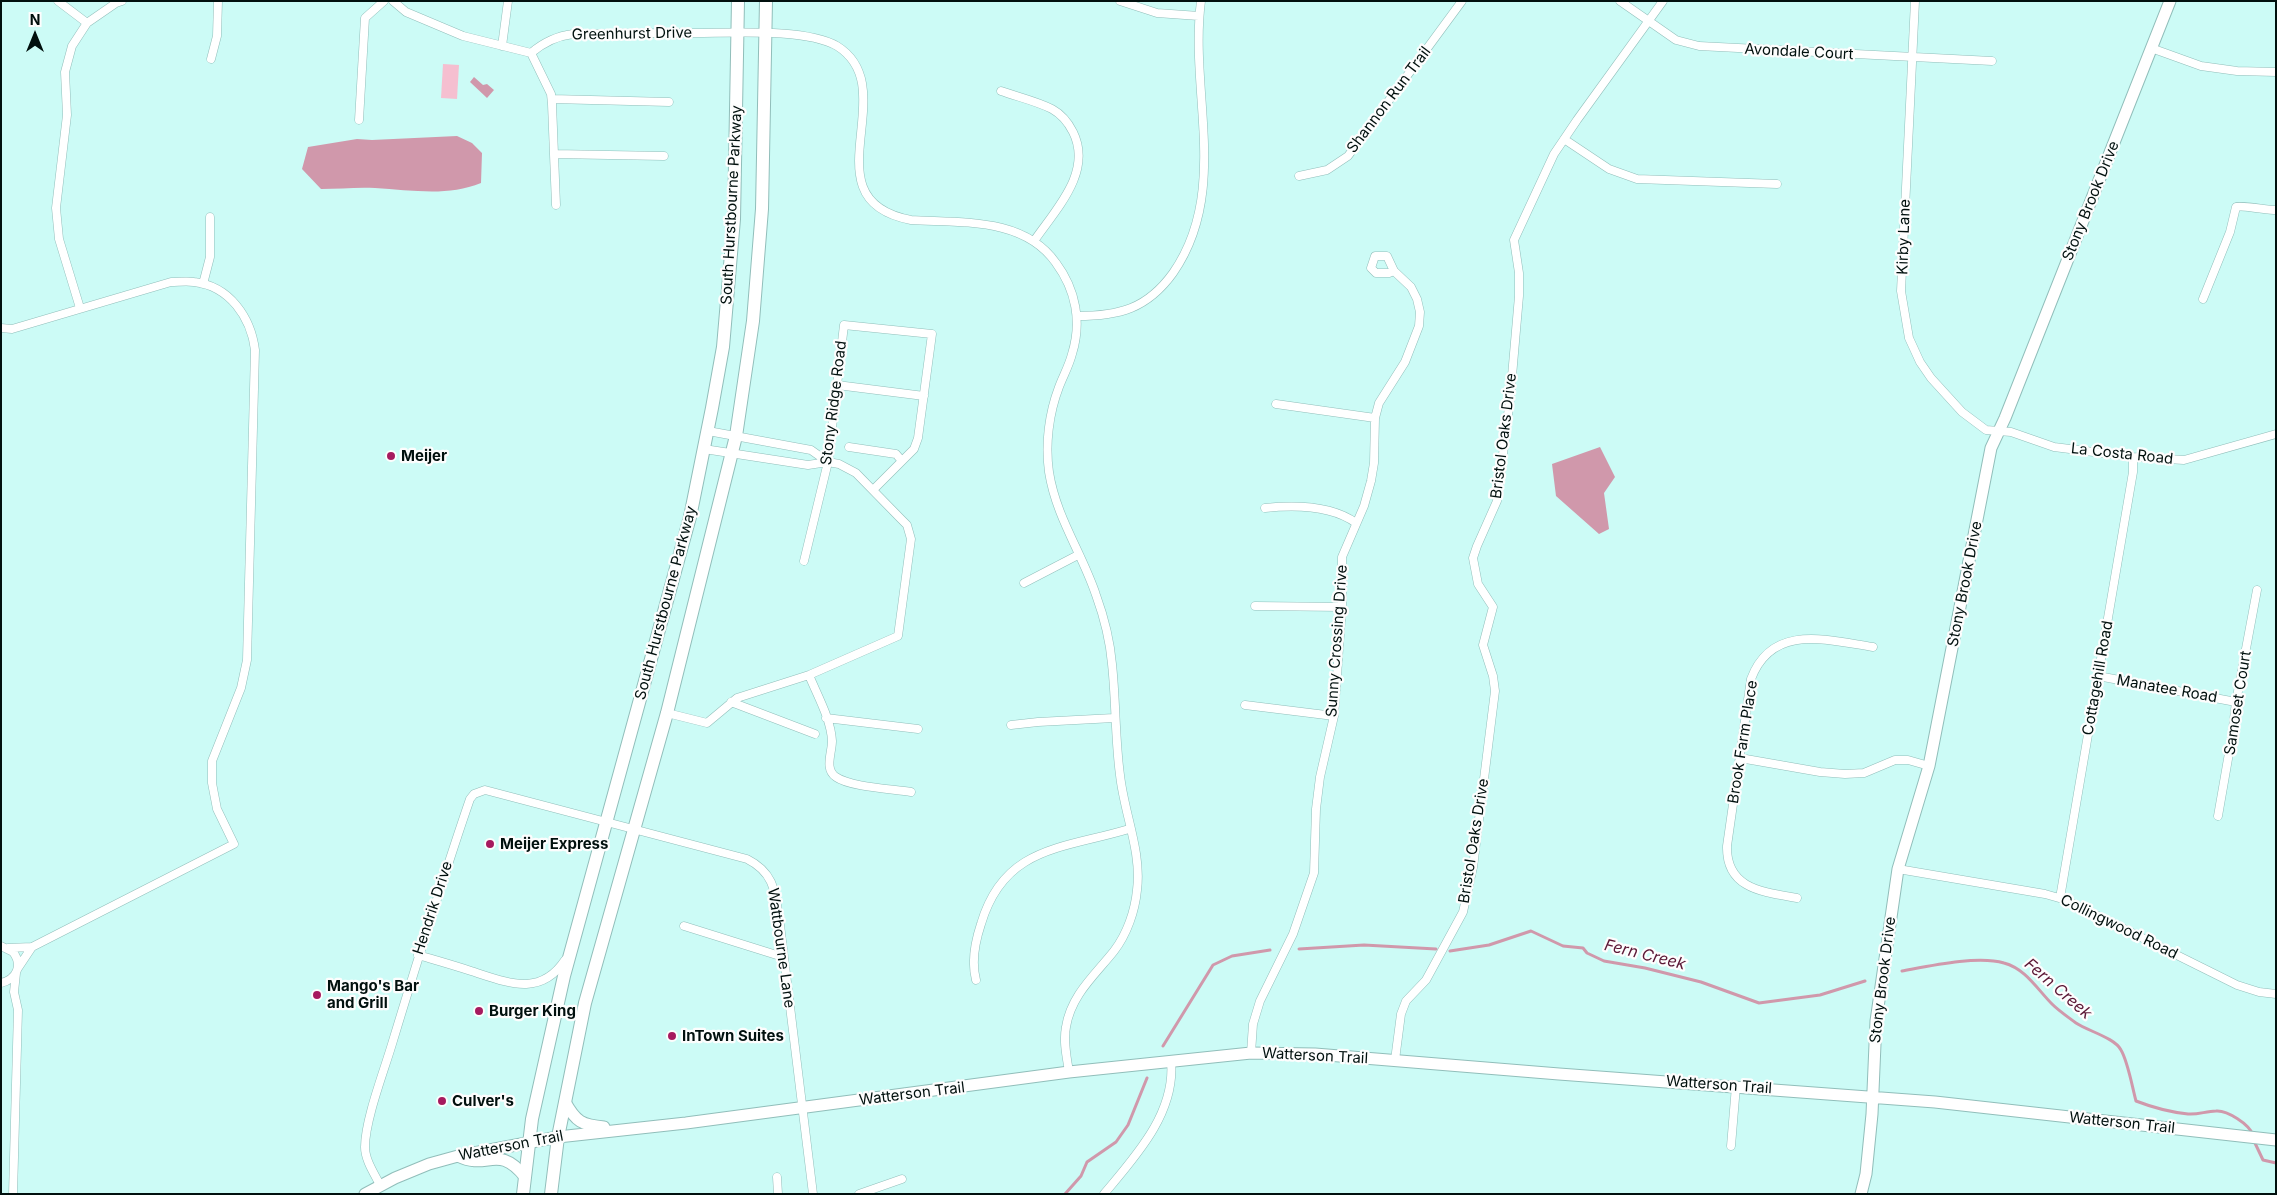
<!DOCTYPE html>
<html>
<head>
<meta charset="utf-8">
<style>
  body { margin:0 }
  #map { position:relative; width:2277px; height:1195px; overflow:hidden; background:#ccfbf6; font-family:Inter,sans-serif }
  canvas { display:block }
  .frame { position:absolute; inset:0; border:2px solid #01100e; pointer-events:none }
  .north { position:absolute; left:10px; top:10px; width:50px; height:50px; -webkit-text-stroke:4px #fdfdfd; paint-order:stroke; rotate:0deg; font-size:14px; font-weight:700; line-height:20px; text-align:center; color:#01100e }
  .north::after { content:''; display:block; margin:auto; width:18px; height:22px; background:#01100e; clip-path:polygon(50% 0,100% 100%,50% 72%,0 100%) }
</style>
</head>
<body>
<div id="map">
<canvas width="2277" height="1195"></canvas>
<div class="frame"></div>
<div class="north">N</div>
</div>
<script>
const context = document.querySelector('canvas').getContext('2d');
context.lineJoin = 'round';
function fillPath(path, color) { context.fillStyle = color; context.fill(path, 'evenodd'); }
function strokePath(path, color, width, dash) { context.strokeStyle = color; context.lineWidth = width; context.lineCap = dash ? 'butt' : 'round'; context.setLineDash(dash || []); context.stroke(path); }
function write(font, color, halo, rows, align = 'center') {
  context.font = font + ' Inter,sans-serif'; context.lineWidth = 4.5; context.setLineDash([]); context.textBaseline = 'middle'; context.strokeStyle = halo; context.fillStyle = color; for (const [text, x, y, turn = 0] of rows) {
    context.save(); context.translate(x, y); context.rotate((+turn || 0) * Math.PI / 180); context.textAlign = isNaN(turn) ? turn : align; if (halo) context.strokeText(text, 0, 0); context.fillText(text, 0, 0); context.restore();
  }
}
fillPath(new Path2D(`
  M443,64L459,65L457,99L441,98Z`), '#f5bfd0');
fillPath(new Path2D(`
  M474,77L483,85L487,84L494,90L487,98L470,82Z
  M457,136L472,143L482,153L481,183C447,197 411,190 375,188C357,187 339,189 321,189L302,169L308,147L357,139L372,140Z
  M1600,447L1615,477L1604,493L1609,529L1599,534L1556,496L1552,464Z`), '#d098ab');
strokePath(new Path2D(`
  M1299,949L1364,945L1436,949
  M1450,951L1489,945L1531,931L1563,946L1583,948L1587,953L1604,961L1645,968L1701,982L1759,1003L1820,995L1865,981
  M1902,971C1929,966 1978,955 2004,963C2026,969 2037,989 2052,1004C2059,1011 2068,1017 2076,1023C2088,1031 2115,1038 2121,1050C2128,1062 2132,1086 2136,1101C2154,1108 2169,1112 2188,1114C2198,1115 2206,1111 2216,1111C2227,1110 2249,1124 2253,1135
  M1163,1046L1213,965L1232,956L1270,950
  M2254,1141L2263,1160L2276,1163
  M1065,1194L1081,1176L1087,1162L1116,1142L1128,1125L1147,1078`), '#d098ab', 3);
const street = new Path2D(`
  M58,1L87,23L72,46L65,72L67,115L56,208L59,239L80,308
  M393,1L406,12L463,36L531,53C544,42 556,36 573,34C614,33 654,33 695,33C731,33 807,28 837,46C906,89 805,200 911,220C961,223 1024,217 1056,263C1076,290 1082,322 1072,354C1069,366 1063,376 1059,387C1049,413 1045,444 1049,472C1056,517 1082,553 1096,595C1104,617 1110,641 1112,664C1116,701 1115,738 1120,775C1124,813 1142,852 1137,890C1135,911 1127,934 1114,951C1095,975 1071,995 1066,1027C1063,1042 1067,1058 1069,1072
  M1120,1L1157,13L1199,16
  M1620,1L1676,40L1699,46L1992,61
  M1915,1L1901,291L1909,338L1920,362L1931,378L1962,412L1986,430L2011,432L2054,447L2133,457L2184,460L2276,434
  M87,23L116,3L122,1
  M502,46L508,1
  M2151,48L2201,66L2237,71L2276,72
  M531,53L551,94L552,104L556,205
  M211,59L217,36L218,1
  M1001,91C1018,97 1036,101 1052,109C1061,114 1068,122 1073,132C1093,172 1056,209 1034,241
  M552,99L669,102
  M359,120L365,18L384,1
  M1564,139L1609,169L1637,179L1777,184
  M554,154L664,156
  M1299,176L1327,170L1348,156L1462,1
  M203,284L210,257V217
  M2203,299L2230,232L2236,207C2239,205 2268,210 2276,210
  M1077,316C1119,316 1147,309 1173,273C1230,191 1189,92 1201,1
  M1,328L12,329L171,282C178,282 187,281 194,282C230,286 251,318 255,350L247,660L241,688L212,761V783L217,809L234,844L32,947L8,948
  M837,385L924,396
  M1276,404L1375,418
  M708,431L811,450L828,462
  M849,447L896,454L902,461
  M1265,508C1294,505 1331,505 1356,523
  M804,561L828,462L844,325L932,334L918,438L914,449L873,490
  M1024,583L1078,555
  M1255,606L1342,607
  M809,675C817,695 831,719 832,741C832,753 824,769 836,777C850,787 893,789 911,792
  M2098,676L2236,702
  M731,702L815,734
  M1245,705L1334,716
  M667,713L707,723L737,698L809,675L898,636L911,539L907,525L901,519L856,473L839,464L828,462L808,465L704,449
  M826,718L918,729
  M1011,725L1038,722L1114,718
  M1740,758L1820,772L1845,774L1864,773L1895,760H1908L1929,766
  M2218,816L2232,736L2236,702L2257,590
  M1898,869L2045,894L2066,900L2237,985L2259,992L2276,994
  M1797,898C1763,892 1726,889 1727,846L1751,679C1772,623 1827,640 1873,647
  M2060,898L2133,472V457
  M684,926L783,957
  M1,946L13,952C23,965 17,979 1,983
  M418,955C435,960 453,965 471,971C506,982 540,998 565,960
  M18,968L32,947
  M976,980C971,961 975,942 981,924C1004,846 1063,849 1129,829
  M1251,1053L1253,1024L1260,1001L1293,934L1314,873L1316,809L1320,777L1334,716L1342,607V557L1364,506L1371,481L1374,463L1375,418L1379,403L1405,362L1419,326L1420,312L1417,299L1411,287L1394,271L1387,256H1375L1371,268L1376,273H1389L1394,271
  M1395,1060L1401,1014L1406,1001L1426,980L1463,912L1473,867L1495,691L1493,676L1483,645L1493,607L1478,584L1473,558L1477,546L1497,501L1510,399L1519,296V273L1514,240L1554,154L1577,120L1663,1
  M1731,1146L1736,1086
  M777,1177L778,1194
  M380,1185C374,1173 365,1160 365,1147C365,1120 384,1071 392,1044C417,962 442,880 470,799L474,794L485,790L747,859C777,874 775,896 780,925L813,1194
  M13,1194L18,1010L14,992L16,973
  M859,1194L902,1179
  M1104,1194C1135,1157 1176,1113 1171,1061`);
const secondary = new Path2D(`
  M565,1102C576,1122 582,1125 604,1127
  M458,1156C488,1171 498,1143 525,1177
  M365,1194L395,1178L429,1164L458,1156L558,1137L686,1123L1069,1072L1251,1053L1315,1054L1559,1074L1935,1102L2276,1140
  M1861,1194L1866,1174L1872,1114L1876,1021L1898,869L1929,766L1991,448L2005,418L2170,1`);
const primary = new Path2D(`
  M523,1194L532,1119L564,976L690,517L712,408L723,347L734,219L738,1
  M551,1194L558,1137L585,1003L667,713L736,436L753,321L762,209L766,1`);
strokePath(street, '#91beba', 9);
strokePath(secondary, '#91beba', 13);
strokePath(primary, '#91beba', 14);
strokePath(street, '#fff', 8);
strokePath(secondary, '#fff', 11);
strokePath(primary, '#fff', 12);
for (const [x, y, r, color] of [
  [391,456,5,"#a61a5f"],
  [490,844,5,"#a61a5f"],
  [317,995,5,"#a61a5f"],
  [479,1011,5,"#a61a5f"],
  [672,1036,5,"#a61a5f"],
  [442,1101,5,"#a61a5f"]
]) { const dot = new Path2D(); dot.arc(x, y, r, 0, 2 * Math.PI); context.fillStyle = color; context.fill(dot); strokePath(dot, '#fdfdfd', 2); }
write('15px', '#01100e', '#fdfdfd', [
  ["Greenhurst Drive",632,34,-1],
  ["Avondale Court",1799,52,3],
  ["Shannon Run Trail",1389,100,-53],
  ["Stony Brook Drive",2091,201,-68],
  ["South Hurstbourne Parkway",732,205,-87],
  ["Kirby Lane",1904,237,-88],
  ["Stony Ridge Road",834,403,-83],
  ["Bristol Oaks Drive",1504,436,-83],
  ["La Costa Road",2122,454,6],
  ["Stony Brook Drive",1965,584,-79],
  ["South Hurstbourne Parkway",666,603,-75],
  ["Sunny Crossing Drive",1337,641,-86],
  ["Cottagehill Road",2098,678,-80],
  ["Manatee Road",2167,689,10],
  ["Samoset Court",2238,703,-81],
  ["Brook Farm Place",1743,742,-81],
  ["Bristol Oaks Drive",1474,841,-81],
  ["Hendrik Drive",433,908,-72],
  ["Collingwood Road",2119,927,26],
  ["Wattbourne Lane",781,948,82],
  ["Stony Brook Drive",1883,980,-83],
  ["Watterson Trail",1315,1056,3],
  ["Watterson Trail",1719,1085,4],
  ["Watterson Trail",912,1094,-7],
  ["Watterson Trail",2122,1123,6],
  ["Watterson Trail",511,1146,-11]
]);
write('bold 15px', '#01100e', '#fdfdfd', [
  ["Meijer",401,456],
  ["Meijer Express",500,844],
  ["Mango's Bar",327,986],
  ["and Grill",327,1003],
  ["Burger King",489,1011],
  ["InTown Suites",682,1036],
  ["Culver's",452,1101]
], 'left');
write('italic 16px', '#5b1836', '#fdfdfd', [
  ["Fern Creek",1645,955,14],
  ["Fern Creek",2058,989,41]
]);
</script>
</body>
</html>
